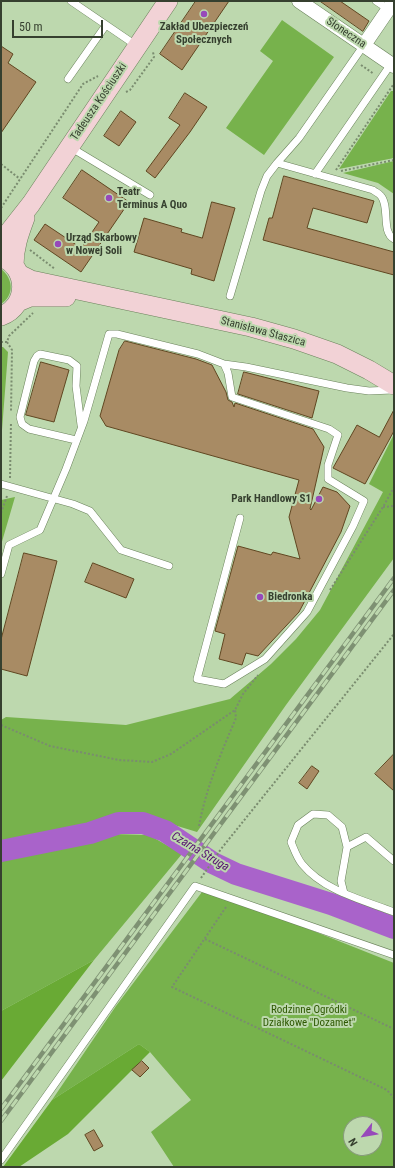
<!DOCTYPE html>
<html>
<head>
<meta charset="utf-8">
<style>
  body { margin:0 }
  #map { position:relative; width:395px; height:1168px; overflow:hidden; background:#bdd8ae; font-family:"Roboto Condensed",sans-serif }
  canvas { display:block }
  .frame { position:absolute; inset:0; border:2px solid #36402f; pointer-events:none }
  .north { position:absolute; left:343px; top:1116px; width:40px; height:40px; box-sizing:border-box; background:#bdd8ae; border:1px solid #879b7b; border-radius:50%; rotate:239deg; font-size:11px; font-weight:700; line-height:16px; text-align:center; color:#36402f }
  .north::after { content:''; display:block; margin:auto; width:14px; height:18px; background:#9749ba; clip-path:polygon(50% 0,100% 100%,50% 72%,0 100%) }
  .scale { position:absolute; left:12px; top:20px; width:91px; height:18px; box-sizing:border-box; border:2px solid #36402f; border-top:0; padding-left:5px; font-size:12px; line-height:14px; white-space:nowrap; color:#36402f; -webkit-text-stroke:3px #bdd8ae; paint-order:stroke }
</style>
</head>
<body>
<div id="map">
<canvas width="395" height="1168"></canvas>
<div class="frame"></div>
<div class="north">N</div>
<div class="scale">50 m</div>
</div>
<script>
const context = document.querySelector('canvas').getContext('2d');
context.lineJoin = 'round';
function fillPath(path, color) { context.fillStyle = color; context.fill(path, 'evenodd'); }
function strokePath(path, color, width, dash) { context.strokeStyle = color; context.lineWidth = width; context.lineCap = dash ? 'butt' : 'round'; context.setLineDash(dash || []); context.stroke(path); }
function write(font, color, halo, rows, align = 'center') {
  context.font = font + ' "Roboto Condensed",sans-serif'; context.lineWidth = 4; context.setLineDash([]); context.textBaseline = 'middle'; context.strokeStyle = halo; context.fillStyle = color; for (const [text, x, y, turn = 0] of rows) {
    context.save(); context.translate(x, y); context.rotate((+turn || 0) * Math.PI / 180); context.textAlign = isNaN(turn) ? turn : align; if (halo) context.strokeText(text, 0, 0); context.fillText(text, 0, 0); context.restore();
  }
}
fillPath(new Path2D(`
  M282,20L334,57L264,155L226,128L273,61L260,51Z
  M391,91H393L394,93V158L339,169Z
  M394,161V194L378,183L343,173Z
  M1,269C13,278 15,295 1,304Z
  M1,347H3L8,352L1,443Z
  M394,434V558L286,705L197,832L138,814L78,828L1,841V720L6,717L126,725L230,699L271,664L296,639L320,610L383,492L369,484Z
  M15,497L1,545V500Z
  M113,834L149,835L182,854L94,960L1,1011V861Z
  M205,888L394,963V1167H174L151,1132L191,1100L150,1052L139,1044L52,1100L116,1006ZM351,1124H375V1148H351Z`), '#77b24c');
fillPath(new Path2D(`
  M94,960L1,1081V1011Z
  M139,1044L150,1052L68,1134L19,1167H3L52,1100Z`), '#69aa34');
strokePath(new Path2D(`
  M1,851L90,833L119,823H143L165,831L213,863L236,874L331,904L394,928`), '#a963ca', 22);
const building = new Path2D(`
  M196,1H229L182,70L160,54Z
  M320,1H340L369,21L363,31Z
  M1,46L13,54L8,63L36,82L1,133Z
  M185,93L207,107L190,132L155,178L146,171L180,125L169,118Z
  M121,111L136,122L119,146L104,136Z
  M82,170L129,202L81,272L34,240L45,224L81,248L99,222L63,198Z
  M284,176L374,201L367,223L313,208L307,228L394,252V275L263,240L269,218H272Z
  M212,202L235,208L214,281L191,274L192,269L134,252L144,218L182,229L181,232L202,238Z
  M125,341L196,359L212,365L226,392L228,400L232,402L234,407L235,403L313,429L324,447L310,509L311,510L323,487L337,492L350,506L341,532L299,612L258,656L246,653L242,665L219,659L225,634L215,631L238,546L271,555L273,552L300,559L289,517L299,480L106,426L100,416L119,350Z
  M41,362L69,370L54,422L26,415Z
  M244,372L319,391L312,418L238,394Z
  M394,410V431L365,484L333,468L357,425L379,437Z
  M24,553L57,561L27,676L1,669V640Z
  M93,563L134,579L126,598L85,582Z
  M394,754V791L375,774Z
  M312,766L319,771L307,789L299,783Z
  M142,1061L149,1068L140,1077L132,1070Z
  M94,1130L103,1146L94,1151L85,1135Z`);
fillPath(building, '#a88b64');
strokePath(building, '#604621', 1);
const lane = new Path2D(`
  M71,1L137,46
  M376,1L388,9
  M68,79L106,25
  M70,147L150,195
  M277,163L373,190C375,192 379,193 381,196C390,207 381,232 394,239
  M315,174L391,64
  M230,296L261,191L267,176L277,163L299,138L364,45
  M224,364L246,367L347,388L369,391L392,390
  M76,440L29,429L22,424L20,417L34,361L37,356L40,354L69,360L77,366L76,386L81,425
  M1,484L73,504L90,511L121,550L169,566
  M1,574L9,545L40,530L66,469L84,421L109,334H117L198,354L224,364L228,373L232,397L329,429L338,435L328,465V479L364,501L353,526L307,612L265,659L224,684L197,679L240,518
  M347,847L366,837L394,861
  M344,893L341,881L347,847L342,827L328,815L313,814L298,825L291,842C294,849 297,858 302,864C324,891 363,900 394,912
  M1,1160L195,886L394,955`);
const street = new Path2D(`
  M299,1L394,66
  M364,45L394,1`);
const secondary = new Path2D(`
  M1,242L31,204L168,1
  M1,257C28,267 29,306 1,316
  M14,265C14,248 19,234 25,218
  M19,274L31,280L251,327L294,339L337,354L369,370L394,385
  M18,302L30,297H66`);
strokePath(lane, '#6a825b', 8);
strokePath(street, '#6a825b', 15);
strokePath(secondary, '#6a825b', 20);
strokePath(new Path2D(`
  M361,65L374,74
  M126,92L130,90L154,57L153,52
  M1,164L20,179
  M336,170L393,85
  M341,171L394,160
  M1,208L83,84L98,76
  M30,250L55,269
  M1,342H7L9,336L33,313
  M7,342L12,350L11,412
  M10,478L11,422
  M383,507L394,506
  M1,513L7,496
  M330,590L383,507L394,487
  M1,725L50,746L119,760L152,762L171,754L235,710L243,694L258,675
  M199,826C206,788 221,753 236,718L235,710
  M201,878L221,849L394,634
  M226,907L172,987L387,1090L394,1098
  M205,939L394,1029`), '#7a8c6f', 2, [2, 2]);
strokePath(lane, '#fff', 7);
strokePath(street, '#fff', 14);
strokePath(secondary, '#f2d2d6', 19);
const rail = new Path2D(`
  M1,1109L394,578
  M1,1121L394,590`);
strokePath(rail, '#7e9173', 4.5);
strokePath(rail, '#bdd8ae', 3, [9]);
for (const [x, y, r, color] of [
  [204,14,4,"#9749ba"],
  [109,198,4,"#9749ba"],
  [58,244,4,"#9749ba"],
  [319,499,4,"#9749ba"],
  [260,597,4,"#9749ba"]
]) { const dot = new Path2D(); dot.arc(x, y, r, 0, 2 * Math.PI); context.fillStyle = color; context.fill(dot); strokePath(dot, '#bdd8ae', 1.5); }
write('bold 11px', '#36402f', '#bdd8ae', [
  ["Zakład Ubezpieczeń",204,27,"center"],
  ["Społecznych",204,40,"center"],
  ["Teatr",117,192],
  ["Terminus A Quo",117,205],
  ["Urząd Skarbowy",66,238],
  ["w Nowej Soli",66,251],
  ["Park Handlowy S1",311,499,"right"],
  ["Biedronka",268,597]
], 'left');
write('11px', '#36402f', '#bdd8ae', [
  ["Słoneczna",346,33,34],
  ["Tadeusza Kościuszki",99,102,-56],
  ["Stanisława Staszica",263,332,15]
]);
write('11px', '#2e5802', '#bdd8ae', [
  ["Rodzinne Ogródki",309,1010],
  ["Działkowe \"Dozamet\"",309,1023]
]);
write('italic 12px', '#550e70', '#bdd8ae', [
  ["Czarna Struga",200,852,31]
]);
</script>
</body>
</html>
